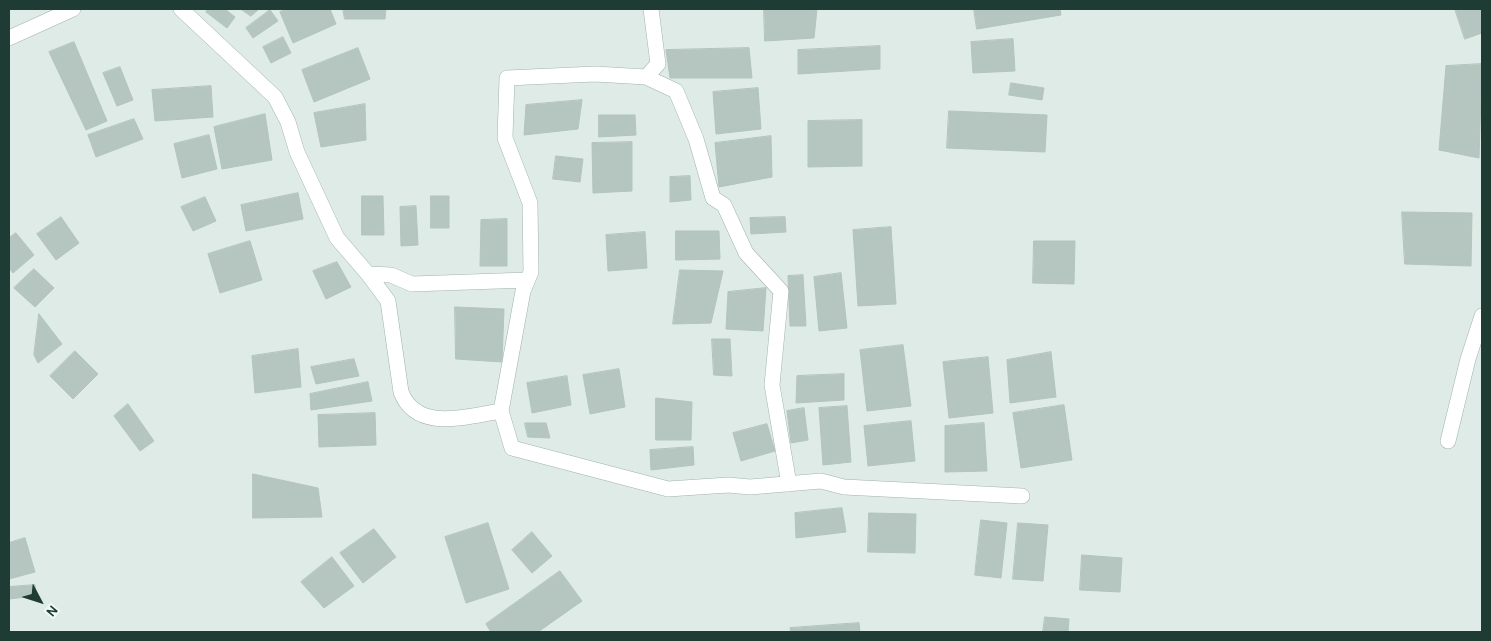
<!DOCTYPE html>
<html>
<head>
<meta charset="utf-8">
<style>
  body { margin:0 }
  #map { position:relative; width:1491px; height:641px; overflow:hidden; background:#dfebe6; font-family:Karla,sans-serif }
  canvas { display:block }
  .frame { position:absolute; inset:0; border:10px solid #1f3c34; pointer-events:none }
  .north { position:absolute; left:15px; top:576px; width:50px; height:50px; -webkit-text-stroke:4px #f0f8f4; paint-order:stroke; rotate:130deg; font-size:14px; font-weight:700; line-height:20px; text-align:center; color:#1f3c34 }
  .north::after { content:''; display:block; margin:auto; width:18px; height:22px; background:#1f3c34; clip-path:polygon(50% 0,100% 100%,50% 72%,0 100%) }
</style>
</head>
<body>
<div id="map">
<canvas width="1491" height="641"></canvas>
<div class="frame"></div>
<div class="north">N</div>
</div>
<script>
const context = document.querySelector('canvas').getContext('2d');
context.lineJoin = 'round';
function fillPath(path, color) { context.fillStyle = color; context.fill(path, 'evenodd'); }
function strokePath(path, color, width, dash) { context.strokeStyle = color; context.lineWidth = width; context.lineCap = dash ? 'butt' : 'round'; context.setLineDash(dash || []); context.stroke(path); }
const building = new Path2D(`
  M208,9H225L235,17L227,28L206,12Z
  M241,9H259L251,16Z
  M288,9H330L336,24L293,43L280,12Z
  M343,9H386L385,19H345Z
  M764,9H817L814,38L765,41Z
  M974,9H1060L1061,15L977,29Z
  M1455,9H1482V33L1465,39Z
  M270,10L278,21L253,38L246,28Z
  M283,37L291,53L271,63L263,47Z
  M1013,39L1015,71L973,73L971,42Z
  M74,42L107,121L86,130L49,52Z
  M880,46V69L798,74V50Z
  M358,48L370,79L314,102L302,70Z
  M749,48L752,78H670L666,50Z
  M1482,64L1479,158L1439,150L1446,66Z
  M120,67L133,100L117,106L103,73Z
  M1011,83L1044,88L1042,100L1009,95Z
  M211,86L213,117L155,121L152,90Z
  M758,88L761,129L716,134L713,92Z
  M582,100L578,129L524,135L526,105Z
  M365,104L366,140L321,147L314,113Z
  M949,111L1047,115L1045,152L947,148Z
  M265,114L272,160L222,169L214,127Z
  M599,115H635L636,135L599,137Z
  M134,119L143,139L96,157L88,135Z
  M862,120V166L808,167V121Z
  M209,135L217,169L182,178L174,144Z
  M771,136L772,177L719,187L715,143Z
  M632,142V191L593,193L592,143Z
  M556,156L583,159L580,182L553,179Z
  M690,176L691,200L670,202V177Z
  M298,193L303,219L246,231L241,205Z
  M362,196H383L384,235H362Z
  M431,196H449V228H431Z
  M205,197L216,221L193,231L181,207Z
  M416,206L418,245L401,246L400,207Z
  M1402,212L1472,213L1471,266L1405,264Z
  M61,217L79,243L56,260L37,234Z
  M785,217L786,232L751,234L750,218Z
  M507,219V266H480L481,220Z
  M891,227L896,304L858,306L853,230Z
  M676,231H719L720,259L676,260Z
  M645,232L647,268L608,271L606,235Z
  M16,233L34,255L13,273L9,268V238Z
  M250,241L262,280L220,293L208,254Z
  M1034,241H1075L1074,284L1033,283Z
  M337,262L351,287L326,299L313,271Z
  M34,269L54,288L35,307L14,288Z
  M680,270L723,271L711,323L673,324Z
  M841,273L847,328L819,331L814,277Z
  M803,275L806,326H790L788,276Z
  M766,288L763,331L726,329L728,292Z
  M455,307L504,309L502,362L456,359Z
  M39,314L62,344L38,363L34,355Z
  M712,339H730L732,376L714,375Z
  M903,345L911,406L867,411L860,350Z
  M298,349L301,387L255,393L252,356Z
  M75,351L98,374L73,399L50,376Z
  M1051,352L1056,397L1010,403L1007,360Z
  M988,357L993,413L949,418L943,362Z
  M354,359L359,376L316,384L311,367Z
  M619,369L625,407L590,414L583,375Z
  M844,374V400L796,403L797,376Z
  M567,376L571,405L532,413L527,383Z
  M368,382L372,401L311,410L310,394Z
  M656,398L692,402L691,440H656Z
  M128,404L154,441L140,451L114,416Z
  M1064,405L1072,460L1021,468L1013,413Z
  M847,406L851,462L823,465L819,408Z
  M804,408L808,440L791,443L787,411Z
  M375,413L376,445L319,447L318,415Z
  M911,421L915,461L868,466L864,426Z
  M525,423H546L550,438L528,437Z
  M984,423L987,471L945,472V426Z
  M767,424L775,451L741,461L733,433Z
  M693,447L694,465L651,470L650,450Z
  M253,474L318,488L322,517L253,518Z
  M842,508L846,532L796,538L795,513Z
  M869,513L916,514L915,553L868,552Z
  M981,520L1007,523L1001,578L975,575Z
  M488,523L509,589L466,603L445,537Z
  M1018,523L1048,525L1043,581L1013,579Z
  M374,529L396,557L363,583L340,553Z
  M532,532L552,556L532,573L512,550Z
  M25,538L35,572L9,579V543Z
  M1082,555L1122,558L1120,592L1080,590Z
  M332,557L354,586L324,608L301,582Z
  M560,571L582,601L538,632H491L486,624Z
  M35,585L36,596L9,599V587Z
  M1045,617L1069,619L1068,632H1043Z
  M859,623L860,632H791L790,628Z`);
fillPath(building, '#b4c6bf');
strokePath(building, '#b1c5bd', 1);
const minor = new Path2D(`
  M181,9L275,97L288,122L297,152L337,238L368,274L388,301L401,392C417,433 467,416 501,411
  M9,38L73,9
  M646,77L658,64L651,9
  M368,274L391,275L412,284L527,280
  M1448,441L1468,359L1482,316
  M789,484L772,385L781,291L746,253L724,205L713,198L696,139L676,91L646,77L595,74L507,78L505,138L530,203L531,272L523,291L501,411L512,448L668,489L728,485L750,487L821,481L844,487L1022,496`);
strokePath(minor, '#a2b3ad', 16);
strokePath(minor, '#fff', 15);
</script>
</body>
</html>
